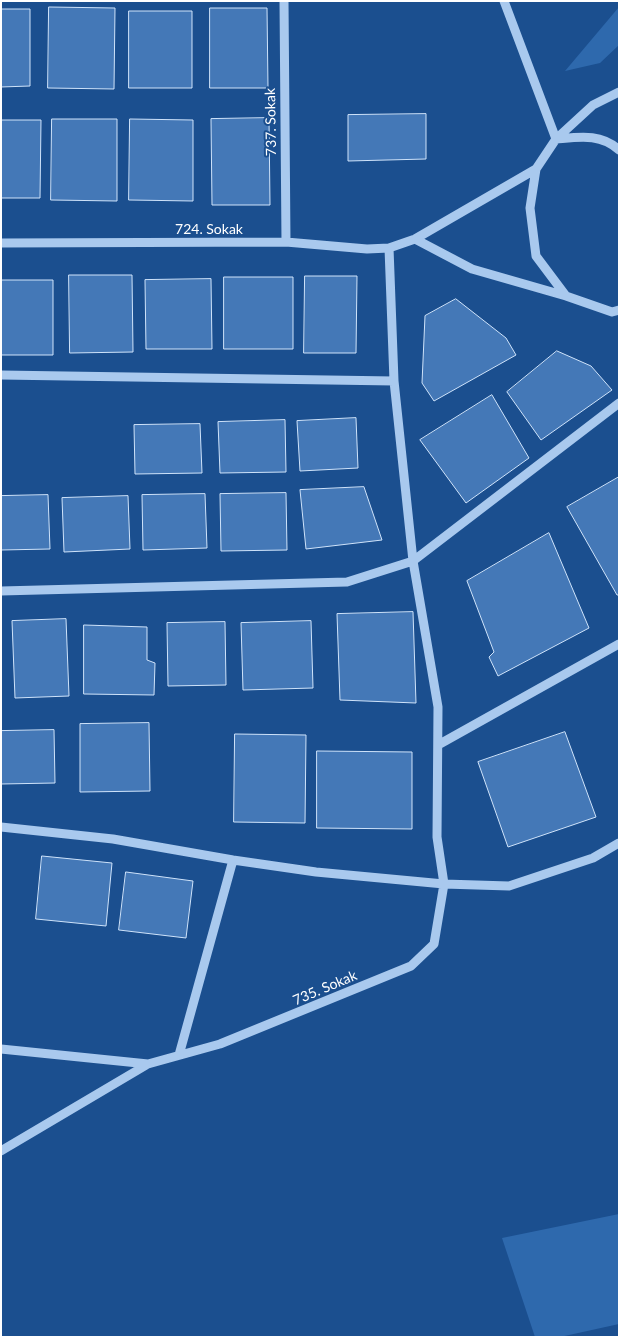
<!DOCTYPE html>
<html>
<head>
<meta charset="utf-8">
<style>
  body { margin:0 }
  #map { position:relative; width:620px; height:1338px; overflow:hidden; background:#1b4f8f; font-family:Lato,sans-serif }
  canvas { display:block }
  .frame { position:absolute; inset:0; border:2px solid #fff; pointer-events:none }
</style>
</head>
<body>
<div id="map">
<canvas width="620" height="1338"></canvas>
<div class="frame"></div>
</div>
<script>
const context = document.querySelector('canvas').getContext('2d');
context.lineJoin = 'round';
function fillPath(path, color) { context.fillStyle = color; context.fill(path, 'evenodd'); }
function strokePath(path, color, width, dash) { context.strokeStyle = color; context.lineWidth = width; context.lineCap = dash ? 'butt' : 'round'; context.setLineDash(dash || []); context.stroke(path); }
function write(font, color, halo, rows, align = 'center') {
  context.font = font + ' Lato,sans-serif'; context.lineWidth = 4; context.setLineDash([]); context.textBaseline = 'middle'; context.strokeStyle = halo; context.fillStyle = color; for (const [text, x, y, turn = 0] of rows) {
    context.save(); context.translate(x, y); context.rotate((+turn || 0) * Math.PI / 180); context.textAlign = isNaN(turn) ? turn : align; if (halo) context.strokeText(text, 0, 0); context.fillText(text, 0, 0); context.restore();
  }
}
fillPath(new Path2D(`
  M619,7V45L600,63L565,71Z
  M619,1214V1324L560,1337H535L502,1238Z`), '#2e69ad');
const building = new Path2D(`
  M49,7L115,8L114,89L48,88Z
  M210,8H267L268,88H210Z
  M1,9H30V86L1,87Z
  M129,11H192V88H129Z
  M426,114V159L348,161V115Z
  M269,118L270,205H212L211,119Z
  M52,119H117V201L51,200Z
  M130,119L193,120V201L129,200Z
  M1,120H41L40,198H1Z
  M69,275H132L133,352L70,353Z
  M305,276H357L356,353H304Z
  M224,277H293V349H224Z
  M211,279L212,349H146L145,280Z
  M1,280H53V355H1Z
  M456,299L506,338L516,355L434,401L422,383L425,316Z
  M557,351L591,366L612,390L541,440L507,392Z
  M492,395L529,458L466,503L420,440Z
  M356,418L358,468L300,471L297,421Z
  M285,420L286,472L220,473L218,422Z
  M200,424L202,473L135,474L134,425Z
  M619,477V595H617L567,507Z
  M364,487L382,540L306,549L300,490Z
  M286,493L287,550L221,551L220,494Z
  M205,494L207,548L143,550L142,495Z
  M48,495L50,549L1,550V496Z
  M128,496L130,549L64,552L62,498Z
  M549,533L589,628L498,676L489,657L494,652L467,581Z
  M413,612L416,703L340,700L337,614Z
  M66,619L69,696L15,698L12,621Z
  M311,621L313,688L243,690L241,623Z
  M225,622L226,685L168,686L167,623Z
  M84,625L147,627V660L155,663L154,695L84,694Z
  M149,723L150,791L80,792V724Z
  M54,730L55,783L1,784V731Z
  M565,732L596,817L508,847L478,762Z
  M235,734L306,735L305,823L234,822Z
  M317,751L412,752V829L317,828Z
  M42,856L112,863L106,926L36,919Z
  M126,872L193,881L186,938L119,930Z`);
fillPath(building, '#4478b7');
strokePath(building, '#cfe3fa', 1);
strokePath(new Path2D(`
  M284,1L286,242
  M504,1L556,139
  M619,92L593,105L556,139L536,169L530,208L536,256L566,296L612,312L619,310
  M556,139C579,137 601,133 619,150
  M415,239L472,269L566,296
  M1,243L286,242L367,249L389,248L415,239L536,169
  M1,375L394,381L389,248
  M1,591L347,582L413,561L619,403
  M438,745L619,644
  M1,827L113,839L233,860L316,872L444,884L437,837L438,707L413,561L394,381
  M1,1049L148,1064
  M179,1055L233,860
  M1,1151L148,1064L220,1044L411,966L434,944L444,884L509,886L593,858L619,843`), '#a9c9ee', 9);
write('14px', '#fff', '#1b4f8f', [
  ["737. Sokak",271,122,-91],
  ["724. Sokak",209,229],
  ["735. Sokak",325,988,-23]
]);
</script>
</body>
</html>
